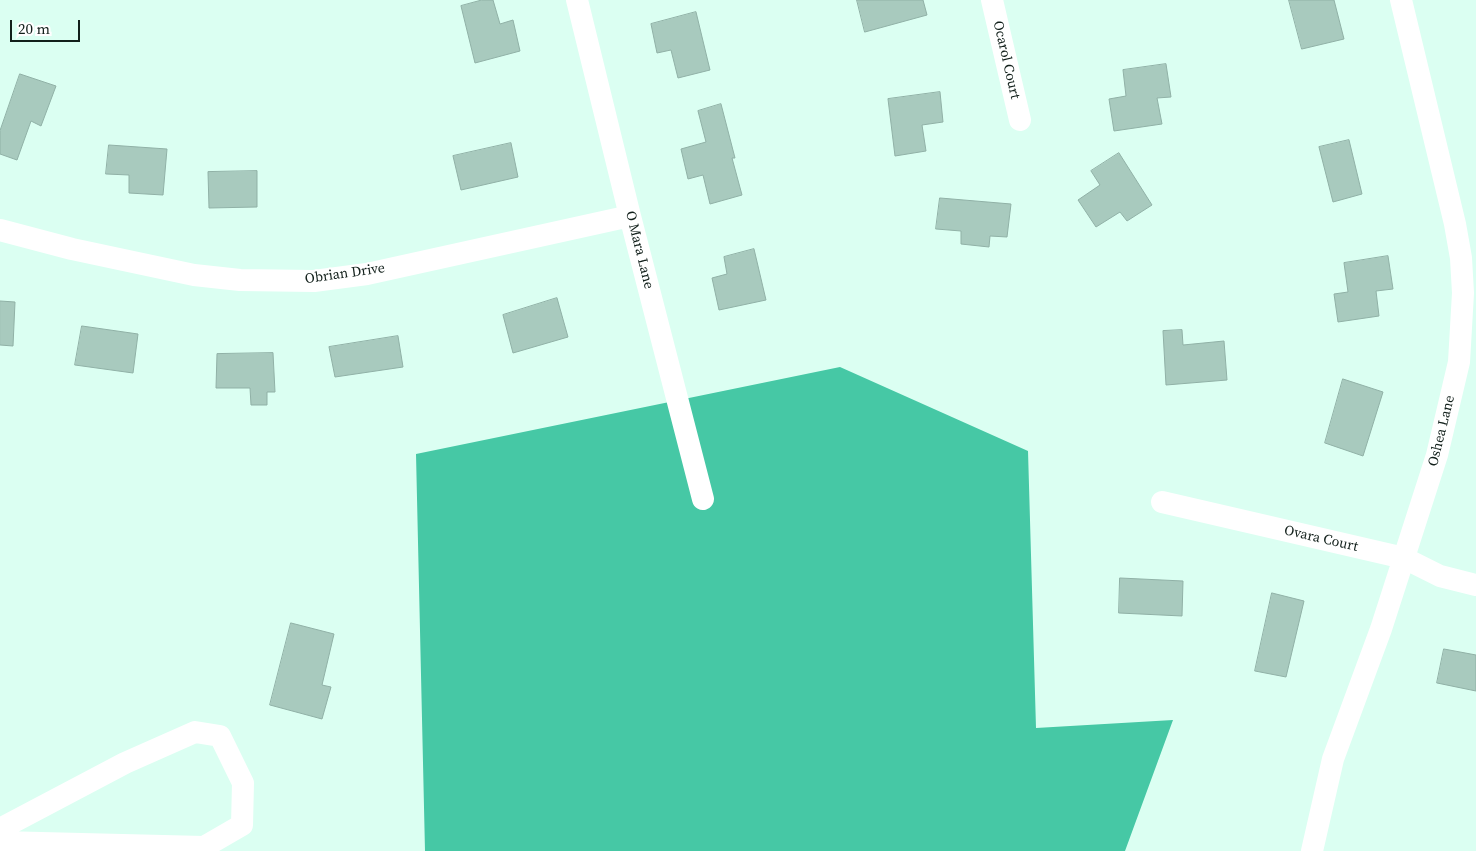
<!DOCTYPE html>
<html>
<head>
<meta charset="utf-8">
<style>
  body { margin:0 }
  #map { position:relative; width:1476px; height:851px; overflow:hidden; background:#dbfff2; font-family:"Source Serif 4",serif }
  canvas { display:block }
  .scale { position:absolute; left:10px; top:20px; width:70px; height:22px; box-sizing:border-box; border:2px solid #12201b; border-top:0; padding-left:6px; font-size:15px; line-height:18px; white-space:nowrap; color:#12201b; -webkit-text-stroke:4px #fff; paint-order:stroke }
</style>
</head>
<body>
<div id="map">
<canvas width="1476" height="851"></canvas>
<div class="scale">20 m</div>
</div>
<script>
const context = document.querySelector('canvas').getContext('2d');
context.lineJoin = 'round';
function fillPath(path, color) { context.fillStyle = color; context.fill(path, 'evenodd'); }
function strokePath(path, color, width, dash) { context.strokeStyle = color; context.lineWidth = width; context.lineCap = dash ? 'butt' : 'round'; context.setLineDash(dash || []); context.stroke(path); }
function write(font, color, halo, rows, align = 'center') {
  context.font = font + ' "Source Serif 4",serif'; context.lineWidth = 4; context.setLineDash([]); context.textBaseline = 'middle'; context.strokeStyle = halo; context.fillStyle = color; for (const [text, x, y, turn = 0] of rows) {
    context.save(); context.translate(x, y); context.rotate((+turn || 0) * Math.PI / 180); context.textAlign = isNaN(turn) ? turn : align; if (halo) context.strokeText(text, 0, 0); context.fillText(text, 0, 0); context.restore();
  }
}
fillPath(new Path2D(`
  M840,367L1028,451L1036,728L1173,720L1125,851H425L416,454Z`), '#46c8a5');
const building = new Path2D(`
  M482,0H493L500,24L513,20L520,51L475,63L461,6Z
  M857,0H923L927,15L865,32Z
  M1289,0H1334L1344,39L1302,49Z
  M696,12L710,70L678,78L671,50L657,53L651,24Z
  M1166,64L1171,97L1157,98L1162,124L1114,131L1109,99L1126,96L1123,70Z
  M20,74L56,86L41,126L31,121L17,160L0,154V131Z
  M940,92L943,122L922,125L926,151L895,156L888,99Z
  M721,104L735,158H732L742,195L710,204L703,175L688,179L681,149L706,142L698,111Z
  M1349,140L1362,194L1333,202L1319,147Z
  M511,143L518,177L461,190L453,156Z
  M109,145L167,149L163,195L129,193V175L106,174Z
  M1119,153L1152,205L1127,221L1120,212L1096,227L1078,200L1100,185L1091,171Z
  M257,171V207L209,208L208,172Z
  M940,198L1011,204L1007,237L990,236L989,247L961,244V231L936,229Z
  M754,249L766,300L719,310L712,278L727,274L724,257Z
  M1388,256L1393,289L1376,291L1379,316L1338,322L1334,294L1348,292L1344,263Z
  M557,298L568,337L513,353L503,315Z
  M0,301L15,302L13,346L0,345Z
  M82,326L138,334L133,373L75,365Z
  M1182,330L1183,345L1224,341L1227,380L1166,385L1163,331Z
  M398,336L403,367L335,377L329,347Z
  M273,353L275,392H267V405H251L250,388H216L217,354Z
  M1343,379L1383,392L1363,456L1325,443Z
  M1120,578L1183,581L1182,616L1119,613Z
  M1272,593L1304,601L1286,677L1255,671Z
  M291,623L334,634L322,685L331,687L322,719L270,705Z
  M1444,649L1476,655V691L1437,683Z`);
fillPath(building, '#a8cabe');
strokePath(building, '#90b1a6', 1);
strokePath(new Path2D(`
  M577,0L630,216L703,499
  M992,0L1020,120
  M0,230L72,249L194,275L240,280L314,281L367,274L630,216
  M1162,502L1404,558L1440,576L1476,585
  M0,829L125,763L195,732L220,736L243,783L242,825L204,847L0,842
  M1312,851L1333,759L1381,629L1437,455L1459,362L1463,293L1461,258L1455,224L1401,0`), '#fff', 22);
write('14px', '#12201b', '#fff', [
  ["Ocarol Court",1006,60,77],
  ["O Mara Lane",639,250,76],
  ["Obrian Drive",345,274,-8],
  ["Oshea Lane",1442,431,-76],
  ["Ovara Court",1321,539,13]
]);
</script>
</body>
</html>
